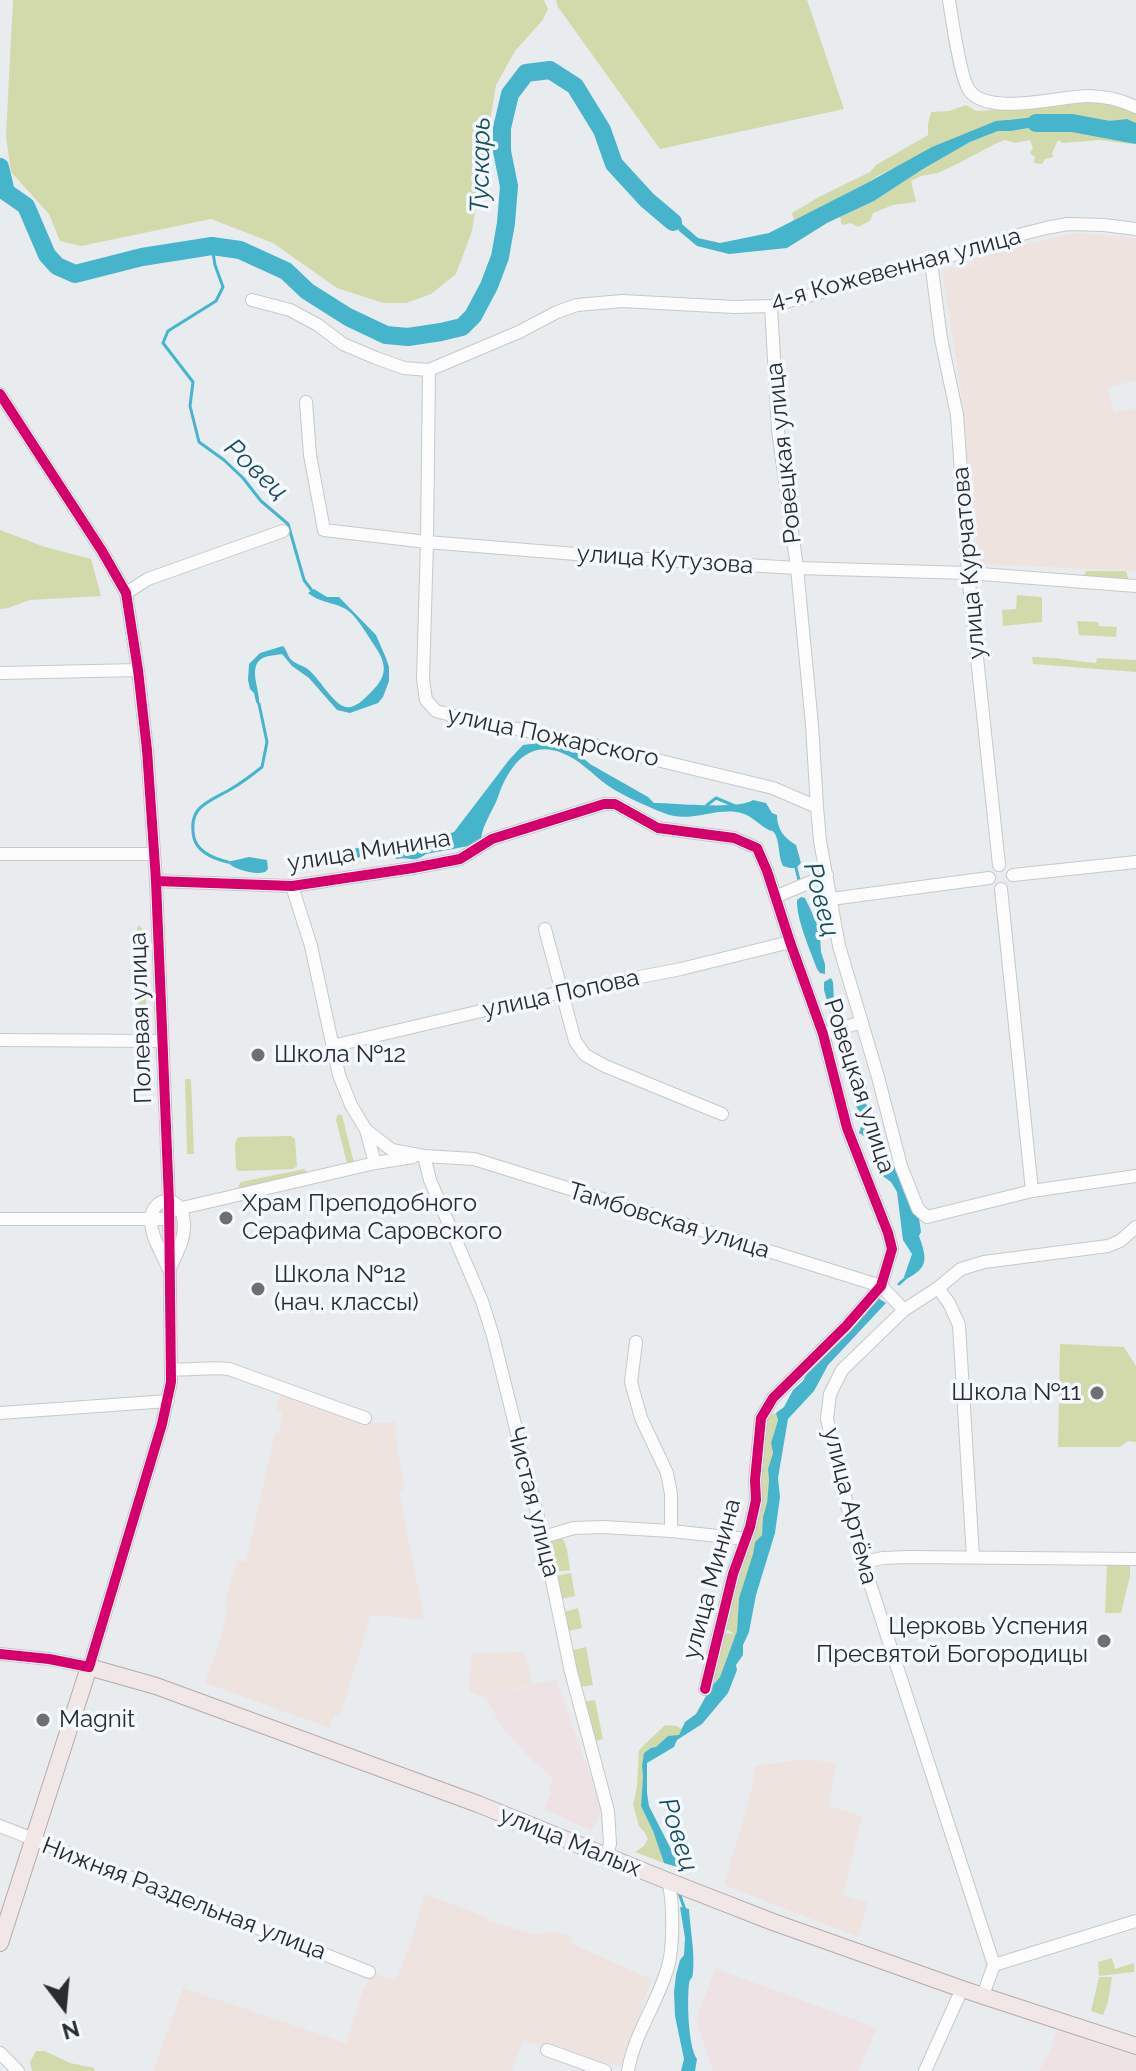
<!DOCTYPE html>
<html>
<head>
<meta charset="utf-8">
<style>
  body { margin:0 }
  #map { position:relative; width:1136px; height:2071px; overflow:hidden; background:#e9ecee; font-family:Raleway,sans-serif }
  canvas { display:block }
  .north { position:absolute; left:24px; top:1967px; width:80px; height:80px; -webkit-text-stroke:6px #f3f9fe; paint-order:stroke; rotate:164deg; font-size:22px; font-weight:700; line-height:32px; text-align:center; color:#2a2c2e }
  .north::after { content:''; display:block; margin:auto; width:28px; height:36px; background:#2a2c2e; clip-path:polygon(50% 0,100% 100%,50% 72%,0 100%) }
</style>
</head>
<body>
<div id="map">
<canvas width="1136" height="2071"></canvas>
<div class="north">N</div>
</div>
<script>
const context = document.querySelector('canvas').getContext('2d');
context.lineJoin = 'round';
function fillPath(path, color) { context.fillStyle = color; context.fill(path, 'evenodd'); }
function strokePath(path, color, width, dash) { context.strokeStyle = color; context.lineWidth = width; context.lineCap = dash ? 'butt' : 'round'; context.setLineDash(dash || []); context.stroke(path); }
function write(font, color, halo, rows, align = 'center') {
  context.font = font + ' Raleway,sans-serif'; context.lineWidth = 7; context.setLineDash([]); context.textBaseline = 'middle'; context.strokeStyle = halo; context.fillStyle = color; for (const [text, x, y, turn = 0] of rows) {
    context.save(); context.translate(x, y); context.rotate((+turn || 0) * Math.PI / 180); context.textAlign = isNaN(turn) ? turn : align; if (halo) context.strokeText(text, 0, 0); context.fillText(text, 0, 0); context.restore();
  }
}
fillPath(new Path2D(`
  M556,1679L602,1809L592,1831L544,1809L552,1791L548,1788L553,1778L531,1759L504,1730L485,1697Z
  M715,1968L877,2028L859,2071H713L696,2021Z
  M1057,2030L1136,2057V2071H1038L1049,2054Z`), '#efe2e5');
fillPath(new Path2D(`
  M1076,233L1136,238V380L1107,388L1114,413L1136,408V571L980,564L979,550L975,545L974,515L960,398L962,397L942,270L972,265L973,258L1001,252L1003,249Z
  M281,1391L375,1423L395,1422L397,1447L405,1490L399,1492L424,1618L418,1619L371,1615L340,1716L334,1714L330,1728L205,1683L221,1637L228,1607L224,1605L237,1560L246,1562L275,1433H279L282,1412L276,1409Z
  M524,1652L533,1684L483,1697L469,1692L471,1654Z
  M807,1759L836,1763L829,1806L862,1816L843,1895L868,1903L858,1937L724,1885L753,1786L755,1766Z
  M424,1894L487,1917V1920L535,1935L553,1931L567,1935L573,1937L570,1943L651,1979L623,2067L572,2056L523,2040L512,2071H153L183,1988L346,2043L363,1989L374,1973L391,1979L398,1976L413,1936Z`), '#eee3de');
fillPath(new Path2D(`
  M13,0H544L548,9L542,21L515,51L496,85L472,231L456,274L431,294L406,303H383L337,288L273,243L211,219L81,246L60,241L49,214L11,172L6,136Z
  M556,0H807L844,109L660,149L558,7Z
  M1088,102L1106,103L1136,111V123L1127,119L1098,122L1067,114L1040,118L1008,119L879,175L867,183L794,221L792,213L819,197L870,172L876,165L928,135V124L931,112L949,111L966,105L976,111L1037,108Z
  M1057,123H1076L1091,130L1132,139L1135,142L1131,144L1099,140L1063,143L1058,140L1052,153L1053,157L1045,159L1042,164L1034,163L1035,157L1030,153L1033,148L1030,140L1015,143L1005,140L997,143L959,163L938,173L921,176L911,181L916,202L893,205L873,213L870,221L858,227L851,223L842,225L840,217L874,201L923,169L970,142L998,131H1011Z
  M0,530L45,547L91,559L101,596L30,600L8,608L0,609Z
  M1086,571H1126L1128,578L1126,582L1087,580L1084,576Z
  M1017,595L1042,597V622L1003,626L1002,610L1016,609Z
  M1077,621L1098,622L1099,626L1117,627L1116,637L1079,635Z
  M1032,657C1054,657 1074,661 1096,663L1097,658L1136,660V672L1033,664Z
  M139,925L143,930L147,1023L142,1029L139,1026L136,931Z
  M185,1079H191L194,1154H187Z
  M338,1114L342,1115L354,1163H347L336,1120Z
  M291,1136L295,1139L297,1166L293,1169L239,1171L236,1169L235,1143L238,1137Z
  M304,1169L309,1174L246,1189L238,1187L241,1182Z
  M1060,1344L1124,1347L1136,1366V1442L1128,1441L1120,1447H1058Z
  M776,1413L778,1419L771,1443L773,1453L768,1469L769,1480L767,1503L763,1517L762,1535L755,1542L753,1554L739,1598L737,1631L720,1677L711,1687L722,1632L732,1634L733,1633L722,1627L758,1481L767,1415Z
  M561,1534L567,1549L570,1570L556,1572L551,1548V1540Z
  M1107,1565L1130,1566V1576L1121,1613H1105Z
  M571,1573L575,1596L562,1599L557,1576Z
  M578,1608L582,1628L568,1631L564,1612Z
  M586,1647L593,1685L580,1687L573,1650Z
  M595,1700L603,1739L593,1742L582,1702Z
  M665,1725L677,1726L682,1729L679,1735L642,1766L643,1776L641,1806L653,1831L664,1863L635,1852L644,1846L648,1839L645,1833L639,1826L633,1805L637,1786L639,1750Z
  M1112,1958L1115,1969L1134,1963V1972L1099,1976L1098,1962Z
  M1099,1977H1112L1108,2002L1103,2015L1091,2011Z
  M36,2051H45L70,2063L94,2068V2071H32L30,2062Z`), '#d2d9ab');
fillPath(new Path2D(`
  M1067,114L1098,122L1127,119L1136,123V139L1091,130L1072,123H1057L1011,131H998L970,142L923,169L874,201L827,223L787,248L729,254L697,246L679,231L677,225L671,220L661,221L649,210L658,203L698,238L720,243L769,233L867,183L932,147L996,121Z
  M314,589L327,597H339L376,635L386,658L389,667V681L383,697L378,703L350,713L337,710L309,678L292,666L282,654C278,655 274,655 269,656C243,661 262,691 259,706L256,702L254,693L250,689L248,680L249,664L260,653L283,646C286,649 287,653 289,657C293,664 303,665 309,670C318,678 334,703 343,706C351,710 360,703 365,698C386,679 390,668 374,645C367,634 361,624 352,614C339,601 322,605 308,593Z
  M539,743H555L575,751L590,764L648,797L654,803C675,803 739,810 753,800L766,803L772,813L777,815C777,829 784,838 796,845L801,863L796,868H790L783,866C778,856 780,846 776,836C773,829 772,832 767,829C758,824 752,816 741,813C719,807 696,820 674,816C668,815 662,812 656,810C640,803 622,795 607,785C592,774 579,759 562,753C528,739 509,767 499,794C494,810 482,824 481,840L474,845L426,854C413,864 410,856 397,859L386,853L388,851L409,848L415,843H423L454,832L509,760L523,745Z
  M367,847L370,849C357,865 319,868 299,867L296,862V856L301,853L308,854Z
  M249,857L267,860L268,869L265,872C254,875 235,870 227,862Z
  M801,897L805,898L816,921L820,937L821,952L825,964V974L820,973L817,969C810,950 796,918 797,900Z
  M831,978L833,982L834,1001L839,1021L832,1018L824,990V982Z
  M856,1080L863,1081L867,1086L865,1101L870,1113L861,1115C855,1107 851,1092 852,1082Z
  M869,1125L876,1134L881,1151L895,1167L919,1218L921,1232L919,1236C926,1256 930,1267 908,1278L904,1277L912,1254L903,1240L897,1192L891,1182L880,1174L869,1139L859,1133L861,1127Z
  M878,1298L886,1303L828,1365L814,1391L788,1419L778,1478L780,1497L775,1533L756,1595L749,1632L743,1645V1655L736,1665L737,1670L728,1693L702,1724L677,1740L674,1747L647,1763V1793L649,1806L676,1859L677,1867L664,1863L653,1831L641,1806L643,1776L642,1766L644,1753L651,1748L656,1747L668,1736L679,1735L685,1722L696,1714L711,1687L720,1677L737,1631L739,1598L753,1554L755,1542L762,1535L763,1517L767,1503L769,1480L768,1469L773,1453L771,1443L778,1420L776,1413L784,1407L793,1390L803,1381L809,1369Z
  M680,1907L689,1909C690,1929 695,1951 693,1972C692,1983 691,1974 689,1984C687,2001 688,2046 697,2059L695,2071H681L684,2059L675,2016L674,1992L676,1975L680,1960L684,1955L685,1938Z`), '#46b5cc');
strokePath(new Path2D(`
  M212,246L215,265L223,287L216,301L168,331L163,343L193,382L190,406L199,442L224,460L243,478L261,501L288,524L304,580L313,592
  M707,805L716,798L735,806
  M228,862C215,859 198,853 194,838C187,806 209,802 231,789C243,782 252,775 262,767L267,742L259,704
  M795,864L800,884
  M899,1284L908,1276
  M678,1890L685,1910`), '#46b5cc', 3);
strokePath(new Path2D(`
  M1036,123H1072L1136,135
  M0,167L6,192L26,206L47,255L57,266L75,274L142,257L212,246L240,250L286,271L307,291L348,317L386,335L408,337L441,332L462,327L473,316L489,286L500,257L506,223L509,186L502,151V128L510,94L526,73L550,70L575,86L602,130L614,164L647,200L673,222`), '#46b5cc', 18);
const minor = new Path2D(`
  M949,0C952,19 960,77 969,90C988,117 1060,96 1088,96C1104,96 1121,100 1136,107
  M931,262L941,339L957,415L968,573L999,865
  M252,300L290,310L318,325L343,344L376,358L404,368L429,370L519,332L557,312L577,305L622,301L734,307L771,306L931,262L999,240L1046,228L1068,224L1104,225L1136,229
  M771,306L778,430L797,568L812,725L817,807L820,841L839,946L878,1077L901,1166L918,1209L927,1217L1032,1191L1136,1176
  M429,370L427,542L423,679L426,700L436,711L473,721L561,737L773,788L817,807
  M0,394L102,551L126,593L138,670L147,750L156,881L169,1201L171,1382L162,1424L89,1667L49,1659L0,1654
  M306,402L310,455L324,530L427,542L613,557L797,568L968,573L1136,586
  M126,593L148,579L283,531
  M0,673L138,670
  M0,854H153
  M1013,875L1136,862
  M156,881L292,886L413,868L460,859L492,839L604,804H615L658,828L734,838L757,848L767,871L790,942L823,1034L847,1128L888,1233L892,1249L881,1286L846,1326L773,1398L761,1418L755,1480L756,1500L750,1527L733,1574L705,1689
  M292,886L311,946L339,1075L351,1105L366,1130L375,1163
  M1001,889L1032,1191
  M775,897L827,875
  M831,899L989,878
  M545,929L575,1041L585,1055L605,1066L722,1114
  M823,1034L862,1022
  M0,1040L162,1041
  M332,1046L562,992L681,969L790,942
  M366,1130L392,1150L424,1156L474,1159L881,1286L904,1310
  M424,1156L430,1180L482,1301L493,1336L543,1537L571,1672L608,1811L610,1844L606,1857
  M169,1211L375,1163L413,1157
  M0,1219H169
  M168,1268C162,1252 151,1238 151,1220C152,1194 185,1193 184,1227C184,1241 177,1252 172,1264
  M938,1288L949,1303L959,1325L973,1557
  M636,1342L631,1382L641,1418L667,1473L671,1494V1531
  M172,1369C192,1371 209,1366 229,1369L365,1418
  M0,1413L168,1401
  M543,1537L574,1528L603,1527L671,1531L746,1539
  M863,1562L883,1558L908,1557L1136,1559
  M0,1826L369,1972
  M994,1965L863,1562L847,1505L827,1419L830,1394L842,1370L904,1310L938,1288L961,1269L984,1262L1108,1246L1120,1241L1136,1227
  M994,1965L1136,1921
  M983,1995L994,1965
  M547,2050L605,2071
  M0,2053L18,2071
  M628,2071C634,2035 655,2007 666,1973C674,1952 674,1903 668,1881
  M925,2071L962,1989`);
const major = new Path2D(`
  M0,1943L89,1667L156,1686L478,1804L668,1881L773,1922L962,1989L1136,2046`);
strokePath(minor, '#c6c8ca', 14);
strokePath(major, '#b8a9a9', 18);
strokePath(minor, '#fcfcfc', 12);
strokePath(major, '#f0e7e6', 16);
strokePath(new Path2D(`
  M0,394L102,551L126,593L138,670L147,750L156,881L169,1201L171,1382L162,1424L89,1667L49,1659L0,1654
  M156,881L292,886L413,868L460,859L492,839L604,804H615L658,828L734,838L757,848L767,871L790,942L823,1034L847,1128L888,1233L892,1249L881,1286L846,1326L773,1398L761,1418L755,1480L756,1500L750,1527L733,1574L705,1689`), '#d6006c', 10);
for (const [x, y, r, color] of [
  [258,1055,8,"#6d6f71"],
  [226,1218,8,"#6d6f71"],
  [258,1289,8,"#6d6f71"],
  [1097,1393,8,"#6d6f71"],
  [1104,1641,8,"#6d6f71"],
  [43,1720,8,"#6d6f71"]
]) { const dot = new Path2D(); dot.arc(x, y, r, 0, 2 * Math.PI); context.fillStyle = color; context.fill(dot); strokePath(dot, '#f3f9fe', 3); }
write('24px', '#2a2c2e', '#f3f9fe', [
  ["4-я Кожевенная улица",896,269,-15],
  ["Ровецкая улица",784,453,-96],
  ["улица Кутузова",665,560,4],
  ["улица Курчатова",969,563,-95],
  ["улица Пожарского",553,737,12],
  ["улица Минина",369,851,-9],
  ["улица Попова",561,994,-12],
  ["Полевая улица",141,1018,-92],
  ["Ровецкая улица",859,1086,72],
  ["Тамбовская улица",669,1221,17],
  ["Чистая улица",533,1502,76],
  ["улица Артёма",850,1506,76],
  ["улица Минина",712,1579,-75],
  ["улица Малых",570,1842,22],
  ["Нижняя Раздельная улица",184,1899,21]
]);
write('24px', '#2a2c2e', '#f3f9fe', [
  ["Школа №12",274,1055],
  ["Храм Преподобного",242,1204],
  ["Серафима Саровского",242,1232],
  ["Школа №12",274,1275],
  ["(нач. классы)",274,1303],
  ["Школа №11",1081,1393,"right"],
  ["Церковь Успения",1088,1627,"right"],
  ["Пресвятой Богородицы",1088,1655,"right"],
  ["Magnit",59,1720]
], 'left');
write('italic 26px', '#1a4d5c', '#f3f9fe', [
  ["Тускарь",481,165,-89],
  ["Ровец",256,470,43],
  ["Ровец",821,900,75],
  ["Ровец",678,1835,72]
]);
</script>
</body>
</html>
